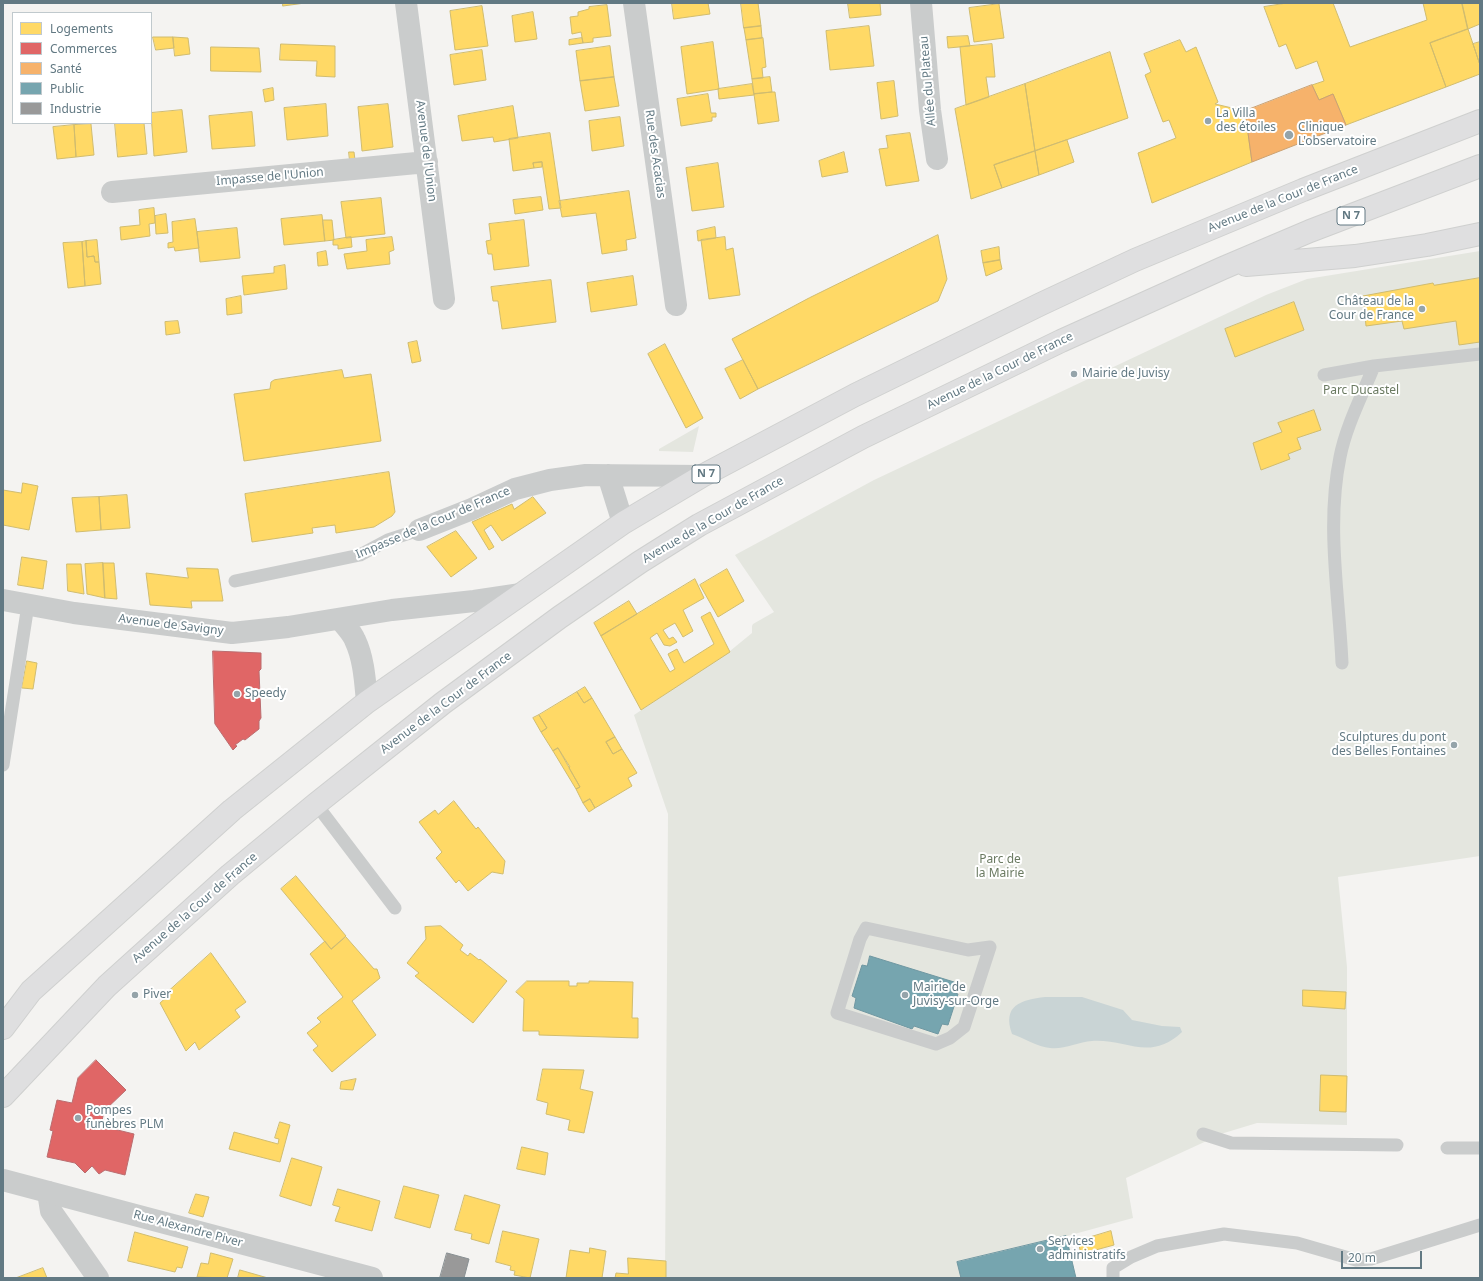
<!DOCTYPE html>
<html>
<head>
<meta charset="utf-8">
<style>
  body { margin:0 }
  #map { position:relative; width:1483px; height:1281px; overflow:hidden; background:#f4f3f1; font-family:"Noto Sans",sans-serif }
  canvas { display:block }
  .frame { position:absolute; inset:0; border:4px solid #627983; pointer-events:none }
  .legend { position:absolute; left:12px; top:12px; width:140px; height:112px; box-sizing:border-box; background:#fff; border:1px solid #c0c9cd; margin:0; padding:5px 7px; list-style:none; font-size:12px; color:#627983 }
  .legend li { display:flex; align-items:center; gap:8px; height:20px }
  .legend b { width:20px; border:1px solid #c0c9cd }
  .scale { position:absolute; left:1341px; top:1251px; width:81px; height:18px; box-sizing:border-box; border:2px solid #627983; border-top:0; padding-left:5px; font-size:12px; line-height:14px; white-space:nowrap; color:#627983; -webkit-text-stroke:3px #fff; paint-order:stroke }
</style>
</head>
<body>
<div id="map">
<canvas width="1483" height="1281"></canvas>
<div class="frame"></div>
<ul class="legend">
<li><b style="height:11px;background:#ffd966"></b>Logements</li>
<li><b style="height:11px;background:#e06666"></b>Commerces</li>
<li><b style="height:11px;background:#f6b26b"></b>Santé</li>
<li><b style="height:11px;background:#76a5af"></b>Public</li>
<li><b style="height:11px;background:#999"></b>Industrie</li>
</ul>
<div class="scale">20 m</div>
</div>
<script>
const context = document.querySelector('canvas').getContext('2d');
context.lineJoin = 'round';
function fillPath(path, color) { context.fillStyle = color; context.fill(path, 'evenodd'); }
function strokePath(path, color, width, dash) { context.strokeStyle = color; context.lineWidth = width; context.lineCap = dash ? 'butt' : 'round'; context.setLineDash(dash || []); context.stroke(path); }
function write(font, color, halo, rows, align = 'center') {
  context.font = font + ' "Noto Sans",sans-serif'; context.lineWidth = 4; context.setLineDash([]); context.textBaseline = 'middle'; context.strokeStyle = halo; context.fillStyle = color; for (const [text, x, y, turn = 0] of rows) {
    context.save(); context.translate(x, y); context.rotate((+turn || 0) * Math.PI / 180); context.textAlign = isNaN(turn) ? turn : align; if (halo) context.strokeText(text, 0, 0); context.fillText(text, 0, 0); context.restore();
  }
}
fillPath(new Path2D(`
  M1480,251V856L1338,877L1347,967V1125L1257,1123L1224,1133L1126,1178L1133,1218L1067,1236L1076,1278H665L668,814L634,715L730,651L752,633V626L753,624L774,612L735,555L874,480L1266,295L1307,279Z
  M699,426L693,452L659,451V449Z`), '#e4e6df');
fillPath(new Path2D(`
  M1045,997H1082L1123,1010L1132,1020L1162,1026L1180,1027L1182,1032C1150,1062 1127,1039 1092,1041C1078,1042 1063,1050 1050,1048C1038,1047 1024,1038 1012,1034C1002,1005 1021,1000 1045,997Z`), '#c9d4d5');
const homes = new Path2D(`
  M283,3H305L283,6Z
  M672,3H708L710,14L674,19Z
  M741,3H758L761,26L744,28Z
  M848,3H880L881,15L850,18Z
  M1287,3H1333L1350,47L1427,20L1423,3H1462L1468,29L1430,43L1446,87L1346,125L1333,94L1319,100L1312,85L1324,81L1317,61L1296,69L1286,44L1279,47L1264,7Z
  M1462,3H1480V24L1468,29Z
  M999,4L1004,38L974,42L969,8Z
  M607,5L611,36L593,38V42L583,43L581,32L572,34L570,17L578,16V12L589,9V7Z
  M482,6L488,46L455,50L450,11Z
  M533,12L537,39L515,42L512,16Z
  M761,26L762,38L746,40L744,28Z
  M869,26L874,66L830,70L826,31Z
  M1468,29L1480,65V74L1446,87L1430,43Z
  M968,36L970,46L948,48L947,37Z
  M153,37H173L174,48L156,50Z
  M173,37L188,38L190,54L175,56Z
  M582,38L583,43L569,45V40Z
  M763,38L766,67L762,68L763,78L752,79L746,40Z
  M1180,40L1186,52L1196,47L1218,102L1215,104L1245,111L1252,162L1152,203L1138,153L1176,138L1169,120L1163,122L1145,75L1151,72L1144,54Z
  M713,42L719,89L687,94L681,47Z
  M1480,42V65L1473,44Z
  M281,44L335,46V77L316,76L317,61L280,60Z
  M992,44L995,77H986L989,97L966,105L960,47Z
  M610,46L614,77L580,81L576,51Z
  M211,47L259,48L261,72L211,71Z
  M482,50L486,80L454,85L450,55Z
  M1110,52L1128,118L1035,151L1025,84Z
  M614,77L619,106L585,111L580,81Z
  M770,77L772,92L754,94L752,79Z
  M894,81L898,116L881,119L877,83Z
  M752,84L754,95L719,99L718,89Z
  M1025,84L1035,151L994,165L1002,188L971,199L955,109Z
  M273,88L274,100L265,102L263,90Z
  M772,92H775L779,121L758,124L754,94Z
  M708,94L711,113H716V117H712V121L681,126L677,99Z
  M326,104L328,136L287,140L284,108Z
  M388,104L393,147L362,151L358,107Z
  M513,106L518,138L494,142L493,137L462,141L458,116Z
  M182,110L187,152L154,156L151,113Z
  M252,112L255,146L212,149L209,116Z
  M620,117L624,146L592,151L589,121Z
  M115,123H144L147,154L118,157Z
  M91,124L94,155L76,157L74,125Z
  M74,125L76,157L57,159L53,127Z
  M550,133L561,208L549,209L542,162L533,163L534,168L513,171L509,139Z
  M910,133L919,181L886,186L879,149L888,148L886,136Z
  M1067,140L1074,162L1039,175L1035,151Z
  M1035,151L1039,175L1002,188L994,165Z
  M349,152H354L355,160L350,161Z
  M844,152L848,172L822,177L819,161Z
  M542,162V167L534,168L533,163Z
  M718,163L724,207L692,211L686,168Z
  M629,191L636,238L626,240L627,250L602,254L596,213L562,217L559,201Z
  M541,197L543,210L515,214L513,200Z
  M381,198L385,234L346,238L341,202Z
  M154,208L155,223L149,224L150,236L121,240L120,227L140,225L139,210Z
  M166,214L168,233L156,234L155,216Z
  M322,215L325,241L284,245L281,219Z
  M195,219L199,248L175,251L174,247L168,248V243L173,242L172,222Z
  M323,220H332L334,240L325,241Z
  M524,220L529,266L494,270L492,254H488L486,241L491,240L489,224Z
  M715,227L716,238L698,241L697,231Z
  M237,228L240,258L200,262L197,232Z
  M938,235L947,279L938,301L758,389L732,339L809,298Z
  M351,237L352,247L338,249V245H333V240Z
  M392,237L394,250L389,252L390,264L347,269L344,254L367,251L366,240Z
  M725,237L726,250L733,248L740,295L709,299L701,240Z
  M97,240L99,262H95L94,256L87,257L86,241Z
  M86,241L87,257L94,256L95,262H99L101,284L85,286L82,242Z
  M82,242L85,286L68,288L63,243Z
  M999,247L1000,260L983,263L981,251Z
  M326,251L328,265L318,266L317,253Z
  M1000,260L1002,269L986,276L983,263Z
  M285,265L287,289L244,295L242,276L274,273V267Z
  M633,276L637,305L591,312L587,283Z
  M1480,278V342L1459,345L1456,321L1404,329L1402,321L1366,326L1363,296L1433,283L1434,285Z
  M551,280L556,322L502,329L498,301H493L491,287Z
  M241,296L242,313L227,315L226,299Z
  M1294,302L1304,330L1235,357L1225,329Z
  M178,321L180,333L166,335L165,322Z
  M417,341L421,361L412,363L408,343Z
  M665,344L703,418L686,428L648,354Z
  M743,360L758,389L740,399L725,369Z
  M342,370L344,378L371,374L381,441L244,461L234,394L270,389L271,382L274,380Z
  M1314,410L1321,430L1297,438L1301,449L1288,454L1290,459L1261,470L1253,443L1282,432L1278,423Z
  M389,472L395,512L392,516L374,527L336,533L335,525L312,528L313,533L252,542L245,494Z
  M23,483L38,486L29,530L3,525V490L21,493Z
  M127,495L130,528L101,530L99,497Z
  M99,497L101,530L76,532L72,498Z
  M533,497L546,513L502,541L491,525L484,530L494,547L489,550L472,522L512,504L514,509Z
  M456,531L477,558L451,577L427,547Z
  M22,557L47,561L43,589L18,585Z
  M103,563L105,598L87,594L85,564Z
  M103,563H114L117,599L105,598Z
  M67,564H81L84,594L68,591Z
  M187,568L218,569L223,601H191L192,608L150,605L146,573L188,578Z
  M727,569L744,601L718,617L700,585Z
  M695,579L704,598L683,610L693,631L683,637L675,623L663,630L669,639L673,637L677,642L670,646L664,645L657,633L650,638L670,672L675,669L668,654L677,649L684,663L714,644L701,617L710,612L730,652L641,710L601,636Z
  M629,601L637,614L601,636L594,623Z
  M27,661L37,663L33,689L22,688Z
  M585,687L592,698L584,703L577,692Z
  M577,692L584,703L592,698L615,737L606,742L613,754L622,749L637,773L628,778L632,786L595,808L590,799L583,803L576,789L580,787L569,768L570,767L558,748L553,751L541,732L547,728L539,715Z
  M539,715L547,728L541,732L533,718Z
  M615,737L622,749L613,754L606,742Z
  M558,748L580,787L576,789L553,751Z
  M590,799L595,808L589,812L583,803Z
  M454,801L476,829L478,827L505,861L503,874L492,872L468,891L459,880L456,883L436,858L442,852L419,822L435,810L438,814Z
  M296,876L346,936L331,949L281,889Z
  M441,926L463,945L460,950L468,956L470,953L479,960L480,959L507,981L473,1023L415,976L419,973L407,963L426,939L425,927Z
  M346,937L374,969H377L380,978L352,1001L376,1035L332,1072L313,1050L318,1046L307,1033L321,1022L317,1018L343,997L310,954L325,941L331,949Z
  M211,953L246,1002L235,1010L240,1017L199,1050L195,1042L186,1051L160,1003L170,994L169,991Z
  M527,981H569V986H577V983H589V981L633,982L632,1018H638V1038L539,1035V1031H523L524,999L516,992Z
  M1303,990L1346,992L1345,1009L1303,1006Z
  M543,1069L584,1070L580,1089L593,1092L584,1133L568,1130L570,1120L546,1114L548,1103L537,1100Z
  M1321,1075L1347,1076L1346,1112L1320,1111Z
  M356,1079L353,1090L340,1089L341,1082Z
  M280,1122L290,1125L280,1162L229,1149L234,1132L278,1144L279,1139L275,1138Z
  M522,1147L548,1153L545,1175L517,1169Z
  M292,1158L322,1167L311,1206L280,1196Z
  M404,1186L439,1195L430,1228L395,1218Z
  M338,1189L380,1201L372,1231L335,1221L340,1207L333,1205Z
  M196,1194L209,1197L203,1217L189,1213Z
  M465,1195L500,1205L489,1244L471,1239L472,1234L455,1230Z
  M503,1231L539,1239L530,1278L514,1275L515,1271L510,1270L511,1266L496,1262Z
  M1111,1231L1114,1245L1081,1254L1078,1241Z
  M135,1232L188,1247L182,1268L177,1267L175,1272L128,1261Z
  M590,1248L606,1251L602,1278H566L570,1250L589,1253Z
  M211,1253L233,1259L227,1278L197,1277L201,1263L208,1264Z
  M628,1258L666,1261V1278H615L616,1273L628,1274Z
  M43,1268L47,1278H16Z
  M240,1270L268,1278H238Z`);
fillPath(homes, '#ffd966');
strokePath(homes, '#d0bc6f', 1);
const shops = new Path2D(`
  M213,651L261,653V669L259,671L261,718L259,721V729L245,740L243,739L235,745L237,746L233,750L215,724Z
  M96,1060L126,1090L104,1111L101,1126L134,1134L125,1175L105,1170L99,1174L92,1166L85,1173L75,1163L47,1157L53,1131L50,1130L57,1100L72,1103L78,1078Z`);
fillPath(shops, '#e06666');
strokePath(shops, '#ba6c6f', 1);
const health = new Path2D(`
  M1312,85L1319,100L1333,94L1346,125L1252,162L1245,111Z`);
fillPath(health, '#f6b26b');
strokePath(health, '#caa172', 1);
const public = new Path2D(`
  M870,956L954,982L952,992L958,994L948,1025L942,1024L938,1034L914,1026L912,1029L854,1008L856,998L852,996L862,965L867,966Z
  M1066,1236L1076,1278H961L957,1262Z`);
fillPath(public, '#76a5af');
strokePath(public, '#7098a2', 1);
const industry = new Path2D(`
  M447,1253L469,1259L464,1278H440Z`);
fillPath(industry, '#999');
strokePath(industry, '#888f92', 1);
const primary = new Path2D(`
  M1246,265L1355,256L1427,245L1480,234
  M3,1028L31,991L232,810L367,702L623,523L702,476L855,395L1041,304L1135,260L1303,190L1480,121
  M3,1096L107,986L230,875L316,804L443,703L560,617L640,562L699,525L863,437L1061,341L1223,268L1310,231L1480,166`);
strokePath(primary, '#cfd0cf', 24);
strokePath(new Path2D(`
  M1324,375L1374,366
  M235,581L360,555L388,540L419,530
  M1342,663C1339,595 1326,525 1340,457C1346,426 1362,396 1374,366L1480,354
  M3,765L28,605
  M316,804L395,908
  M866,928L968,950L990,947L964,1027L950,1038L936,1044L837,1013L860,939Z
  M1203,1134L1231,1143L1397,1145
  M1447,1148H1480
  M1113,1278V1268L1131,1257L1157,1246L1224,1234L1297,1243L1356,1260L1371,1259L1480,1225`), '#cacccc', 13);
strokePath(new Path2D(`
  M406,3L444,299
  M634,3L676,305
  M921,3L930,110L937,159
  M112,192L427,162
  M608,475L623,523
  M419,530L472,509L515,489L550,480L586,475L702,476
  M3,600L74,613L232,633L288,627L392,610L474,601L521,594
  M340,619C345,626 352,632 355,640C364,659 365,681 367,702
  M48,1192L51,1211L98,1278`), '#cacccc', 22);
strokePath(new Path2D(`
  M3,1180L372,1278`), '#cacccc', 22);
strokePath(primary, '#dfdfe0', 22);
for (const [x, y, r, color] of [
  [1208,121,4,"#95a4aa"],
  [1289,135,5,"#95a4aa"],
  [1422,309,4,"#95a4aa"],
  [1074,374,4,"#95a4aa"],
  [237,694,4,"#95a4aa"],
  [1454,745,4,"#95a4aa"],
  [135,995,4,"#95a4aa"],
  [905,995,4,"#95a4aa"],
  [78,1118,4,"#95a4aa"],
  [1040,1249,4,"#95a4aa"]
]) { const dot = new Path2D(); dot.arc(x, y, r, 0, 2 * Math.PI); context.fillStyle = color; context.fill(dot); strokePath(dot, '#fff', 1.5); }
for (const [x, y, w] of [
  [1351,216,28],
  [706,474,28]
]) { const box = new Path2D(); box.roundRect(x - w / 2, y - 9, w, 18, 3); context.fillStyle = '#fff'; context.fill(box); strokePath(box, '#627983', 1); }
write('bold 11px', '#627983', null, [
  ["N 7",1351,216],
  ["N 7",706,474]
]);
write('12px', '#627983', '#fff', [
  ["Allée du Plateau",928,81,-95],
  ["Avenue de l'Union",426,151,83],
  ["Rue des Acacias",655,154,82],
  ["Impasse de l'Union",270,177,-5],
  ["Avenue de la Cour de France",1283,199,-22],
  ["Avenue de la Cour de France",1000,371,-26],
  ["Avenue de la Cour de France",713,520,-30],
  ["Impasse de la Cour de France",433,523,-23],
  ["Avenue de Savigny",171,625,7],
  ["Avenue de la Cour de France",446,703,-37],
  ["Avenue de la Cour de France",195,908,-41],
  ["Rue Alexandre Piver",188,1229,15]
]);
write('12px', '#627983', '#fff', [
  ["La Villa",1216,114],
  ["des étoiles",1216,128],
  ["Clinique",1298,128],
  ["L'observatoire",1298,142],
  ["Château de la",1414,302,"right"],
  ["Cour de France",1414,316,"right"],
  ["Mairie de Juvisy",1082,374],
  ["Speedy",245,694],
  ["Sculptures du pont",1446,738,"right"],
  ["des Belles Fontaines",1446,752,"right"],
  ["Mairie de",913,988],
  ["Juvisy-sur-Orge",913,1002],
  ["Piver",143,995],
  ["Pompes",86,1111],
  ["funèbres PLM",86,1125],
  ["Services",1048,1242],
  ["administratifs",1048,1256]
], 'left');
write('12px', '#6a7a61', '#fff', [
  ["Parc Ducastel",1361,391],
  ["Parc de",1000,860],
  ["la Mairie",1000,874]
]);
</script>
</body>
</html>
